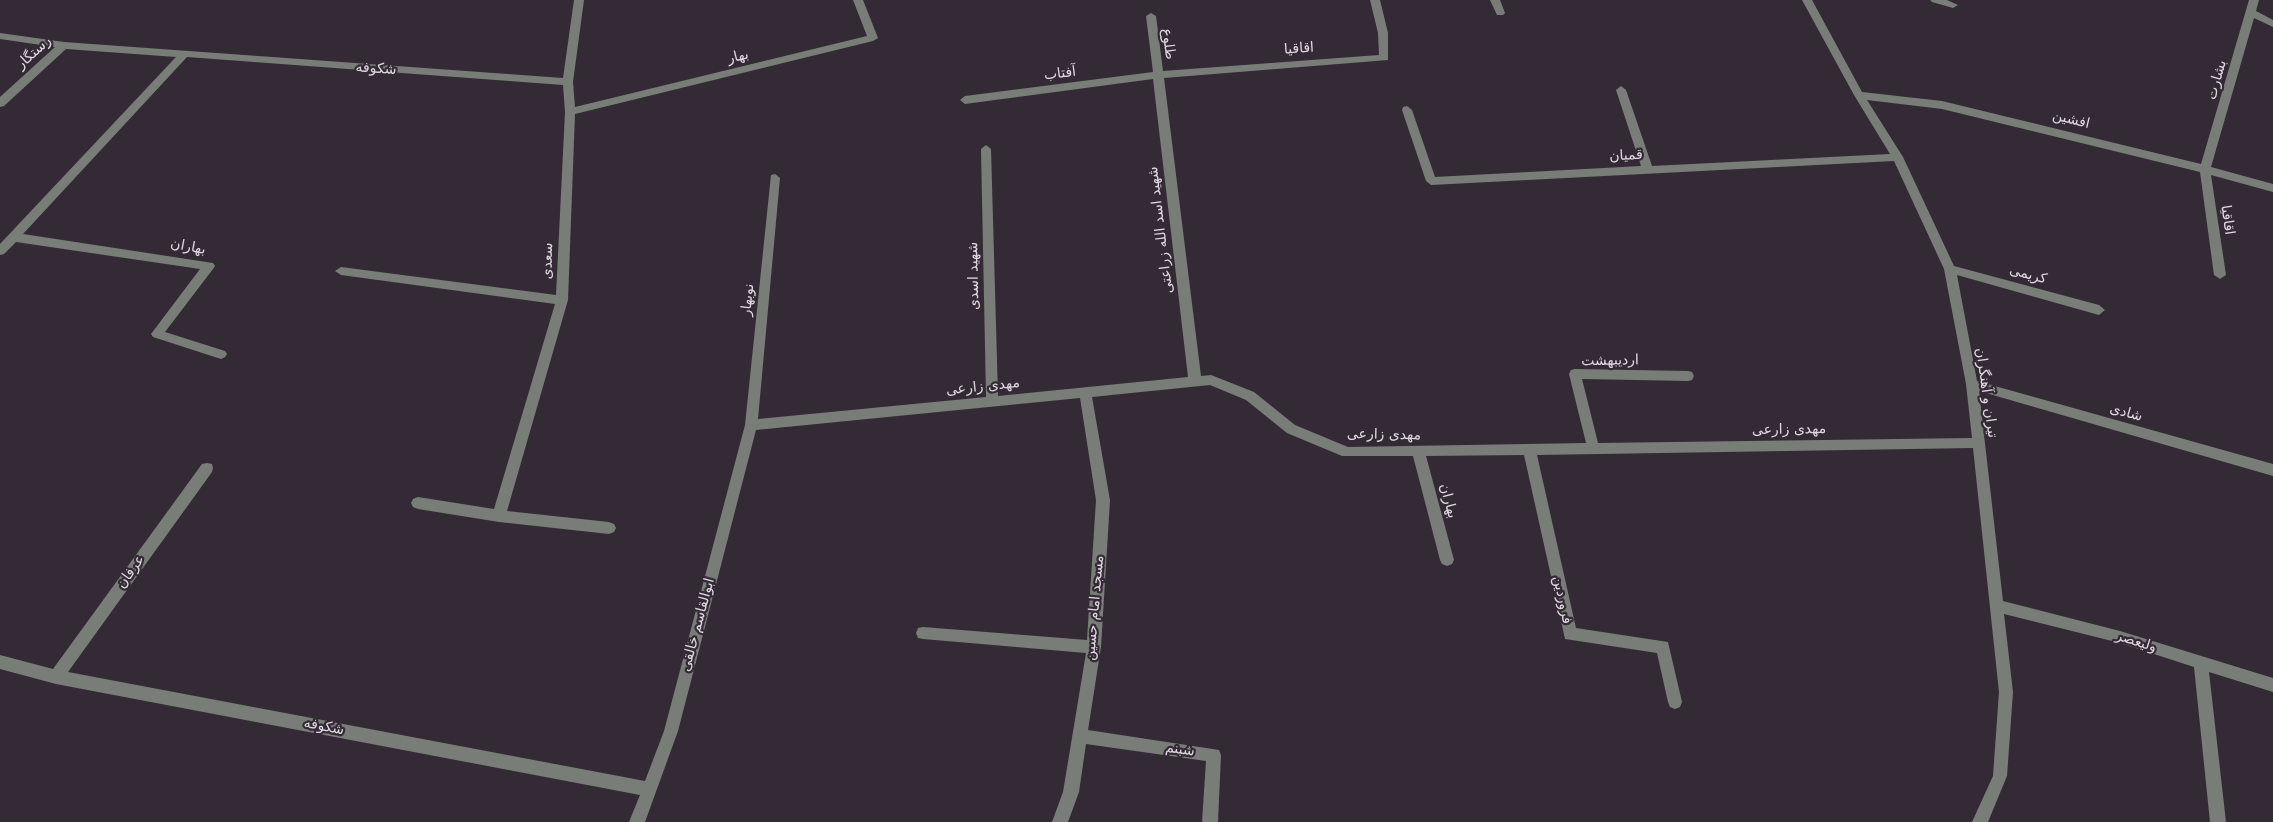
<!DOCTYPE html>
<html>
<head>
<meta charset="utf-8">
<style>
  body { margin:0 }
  canvas { display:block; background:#342a35 }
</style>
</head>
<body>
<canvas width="2273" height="822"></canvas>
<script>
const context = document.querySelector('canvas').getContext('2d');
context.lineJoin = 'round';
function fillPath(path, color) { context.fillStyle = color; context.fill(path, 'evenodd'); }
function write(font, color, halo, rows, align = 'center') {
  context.font = font + ' "DejaVu Sans","Noto Naskh Arabic",sans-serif'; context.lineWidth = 4.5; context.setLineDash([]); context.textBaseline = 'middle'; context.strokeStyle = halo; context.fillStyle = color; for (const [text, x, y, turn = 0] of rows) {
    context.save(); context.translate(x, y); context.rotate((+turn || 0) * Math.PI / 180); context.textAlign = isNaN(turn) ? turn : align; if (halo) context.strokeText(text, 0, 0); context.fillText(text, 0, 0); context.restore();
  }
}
fillPath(new Path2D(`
  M574,0H584L573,82L575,107L867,36L853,0H863L878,38L873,41L575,114L568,300L507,511L609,522L614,524L616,528L614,532L609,534L499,522L418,509L413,507L411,503L413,499L418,497L494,509L555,304L341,275L335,271L341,267L556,295L565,112L563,85L187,57L23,234L213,263L215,266L213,269L165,332L225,351L227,354L225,357L221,359L153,337L151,334L200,269L16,242L4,254L0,255V244L176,57L66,49L4,106L0,107V97L55,47L0,39V33L64,42L563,78Z
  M1370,0H1380L1388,33V60L1164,78L1201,376L1211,375L1254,392L1295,425L1348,447L1586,443L1569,374L1571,370L1575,369L1688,371L1692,372L1694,376L1692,380L1688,381L1582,379L1598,443L1972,438L1966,384L1944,269L1894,161L1431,185L1426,181L1402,110L1403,107L1407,106L1412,110L1435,177L1641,166L1616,90L1621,86L1626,90L1652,166L1890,154L1854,95L1802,0H1812L1862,92L1942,101L2201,164L2249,0H2259L2256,11L2273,20V27L2254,18L2211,167L2273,184V192L2211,175L2226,275L2220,279L2214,275L2200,172L1942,109L1867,100L1903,157L1954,266L2099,305L2105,310L2099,315L1957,275L1977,381L2273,464V476L1979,391L2003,601L2120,631L2273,678V692L2209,672L2226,822H2210L2194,667L2120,643L2004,614L2013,692L2007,776L1988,822H1972L1993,776L1999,692L1973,448L1537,455L1576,628L1668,642L1682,702L1680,707L1675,709L1670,707L1668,702L1657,653L1565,639L1524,455L1426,456L1454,560L1452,564L1447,566L1442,564L1440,560L1413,456H1342L1287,433L1246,400L1210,385L1092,397L1110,500L1101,647L1088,730L1219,750L1221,755L1218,822H1202L1206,761L1086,744L1079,792L1068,822H1052L1063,792L1086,653L923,639L918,638L916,633L918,628L923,627L1087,640L1096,500L1080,398L756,430L678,731L645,822H629L640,795L56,684L0,669V655L53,669L202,464L207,463L212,464L213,468L212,472L68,672L645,781L664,731L745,425L771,175L775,174L780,178L758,419L986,397L981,149L986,145L991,149L998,396L1188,377L1153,79L965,104L960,100L965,96L1153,72L1146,16L1151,13L1156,16L1163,71L1379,55L1378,33Z
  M1490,0H1500L1505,13L1503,15H1497Z
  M1930,0H1947L1958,5L1953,8L1932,2Z`), '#787d77');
write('14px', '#e0d9e1', '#342a35', [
  ["طلوع",1168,44,83],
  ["اقاقیا",1299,49,-4],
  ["رستگار",34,53,-42],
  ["بهار",738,57,-14],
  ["شکوفه",376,69,4],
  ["آفتاب",1060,74,-7],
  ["بشارت",2217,80,-74],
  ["افشین",2071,120,14],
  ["قمیان",1626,156,-3],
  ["اقاقیا",2227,220,82],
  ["شهید اسد الله زراعتی",1161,230,-97],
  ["بهاران",188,247,11],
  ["سعدی",548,261,-88],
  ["کریمی",2028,275,15],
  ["شهید اسدی",974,276,-91],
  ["نوبهار",748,300,-84],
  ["اردیبهشت",1610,361,-1],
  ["مهدی زارعی",983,387,-6],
  ["تیران و آهنگران",1986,393,82],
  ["شادی",2126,413,16],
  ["مهدی زارعی",1789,430,-1],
  ["مهدی زارعی",1384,435,1],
  ["بهاران",1448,501,75],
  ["عرفان",131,572,-54],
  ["فروردین",1562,600,78],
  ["مسجد امام حسین",1095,608,-85],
  ["ابوالقاسم خالقی",698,625,-75],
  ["ولیعصر",2136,642,17],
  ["شکوفه",324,727,11],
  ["شبنم",1180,750,8]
]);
</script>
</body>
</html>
